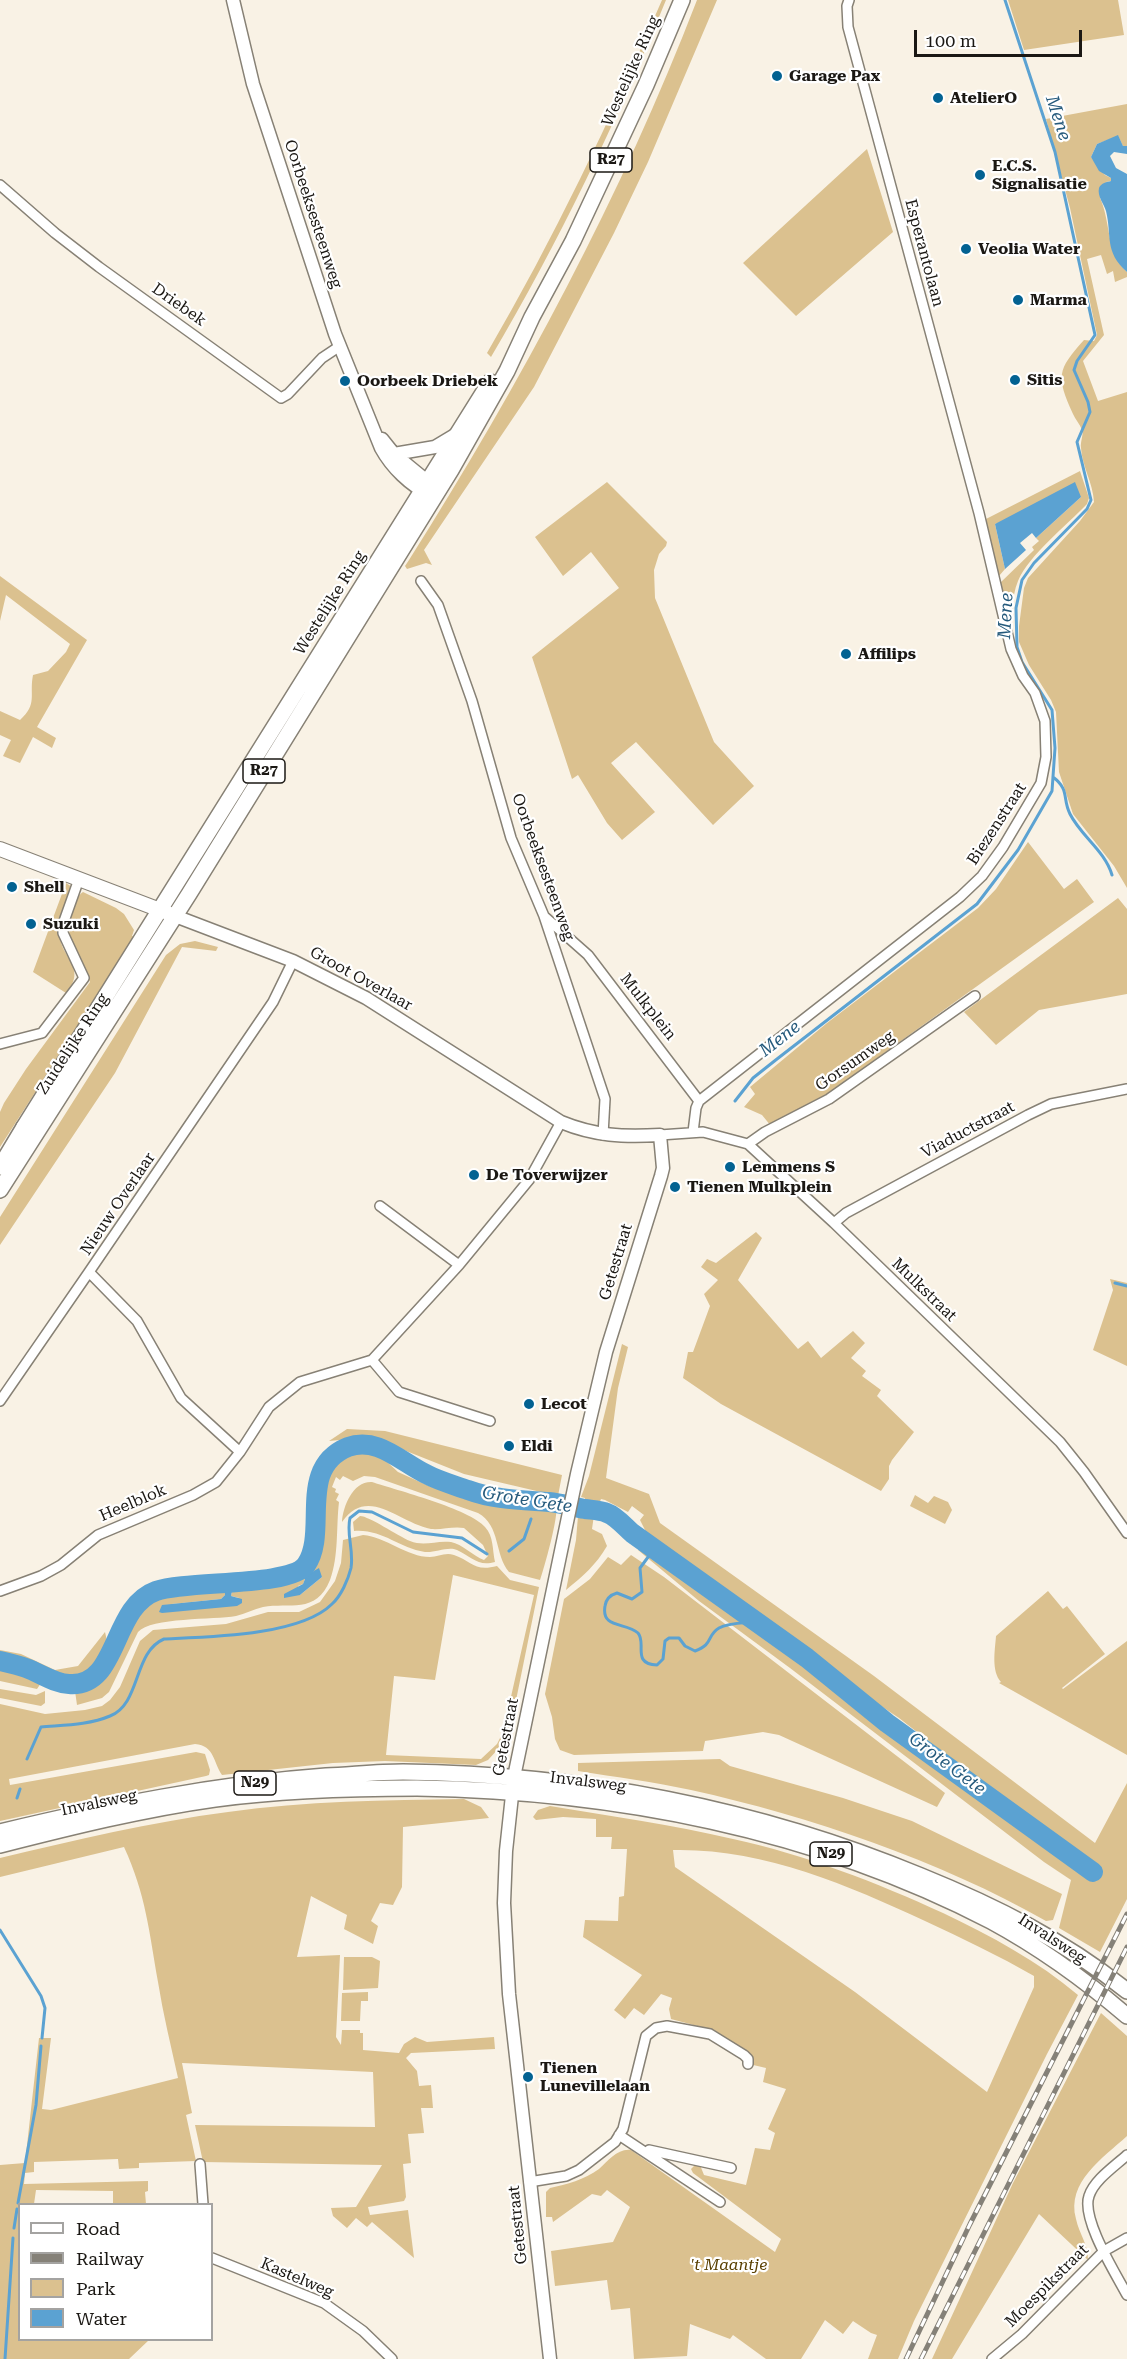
<!DOCTYPE html>
<html>
<head>
<meta charset="utf-8">
<style>
  body { margin:0 }
  #map { position:relative; width:1127px; height:2359px; overflow:hidden; background:#f9f2e5; font-family:"Roboto Serif",serif }
  canvas { display:block }
  .legend { position:absolute; left:18px; top:2203px; width:195px; height:138px; box-sizing:border-box; background:#fff; border:2px solid #a4a3a1; margin:0; padding:8px 10px; list-style:none; font-size:18px; color:#1b1814 }
  .legend li { display:flex; align-items:center; gap:12px; height:30px }
  .legend b { width:30px; border:2px solid #a4a3a1 }
  .scale { position:absolute; left:914px; top:30px; width:168px; height:27px; box-sizing:border-box; border:3px solid #1b1814; border-top:0; padding-left:8px; font-size:18px; line-height:21px; white-space:nowrap; color:#1b1814; -webkit-text-stroke:4px #fff; paint-order:stroke }
</style>
</head>
<body>
<div id="map">
<canvas width="1127" height="2359"></canvas>
<ul class="legend">
<li><b style="height:8px;background:#fff"></b>Road</li>
<li><b style="height:8px;background:#858178"></b>Railway</li>
<li><b style="height:16px;background:#dbc18f"></b>Park</li>
<li><b style="height:16px;background:#5ba2d2"></b>Water</li>
</ul>
<div class="scale">100 m</div>
</div>
<script>
const context = document.querySelector('canvas').getContext('2d');
context.lineJoin = 'round';
function fillPath(path, color) { context.fillStyle = color; context.fill(path, 'evenodd'); }
function strokePath(path, color, width, dash) { context.strokeStyle = color; context.lineWidth = width; context.lineCap = dash ? 'butt' : 'round'; context.setLineDash(dash || []); context.stroke(path); }
function write(font, color, halo, rows, align = 'center') {
  context.font = font + ' "Roboto Serif",serif'; context.lineWidth = 4.5; context.setLineDash([]); context.textBaseline = 'middle'; context.strokeStyle = halo; context.fillStyle = color; for (const [text, x, y, turn = 0] of rows) {
    context.save(); context.translate(x, y); context.rotate((+turn || 0) * Math.PI / 180); context.textAlign = isNaN(turn) ? turn : align; if (halo) context.strokeText(text, 0, 0); context.fillText(text, 0, 0); context.restore();
  }
}
fillPath(new Path2D(`
  M662,0H666C616,123 559,242 491,357L487,353C553,240 610,121 662,0Z
  M697,0H717L648,162L614,233L534,387L424,550L432,565L426,563L407,569L405,566L409,560C521,383 622,195 697,0Z
  M1008,0H1118L1124,35L1024,50Z
  M1127,104V146H1123L1118,136L1097,144L1091,157L1105,175L1111,178V181L1106,182L1100,198C1111,222 1106,253 1127,272V277L1115,282L1113,271L1107,274L1101,255L1087,259L1104,335L1083,361L1098,401L1127,392V888L1114,866L1073,814L1059,772L1056,712L1051,700L1029,665L1019,642V626L1024,588L1028,578L1080,521L1094,502C1093,483 1082,466 1081,448C1080,442 1084,434 1082,430C1080,424 1075,419 1073,414C1056,376 1057,370 1084,340L1094,341L1097,335L1070,208L1046,119Z
  M867,149L893,232L796,316L743,263Z
  M1080,471L1089,498L1087,504C1067,525 1029,555 1018,581C1011,598 1012,618 1012,636L1000,583L1034,550L1032,547L1039,541L1036,538L1081,497L995,524L1005,569L999,576L986,519Z
  M607,482L667,542L666,546L659,554L654,570L655,598L714,742L754,786L713,825L636,742L611,763L655,812L622,840L607,823L578,775L572,779L532,657L619,588L591,552L563,576L535,537Z
  M0,576L87,640L37,727L56,738L52,748L33,737L20,763L3,756L11,740L0,735V711L20,720C38,704 29,695 33,675L48,671L66,652L70,644L6,595L0,621Z
  M1028,842L1064,889L1077,879L1094,902L823,1097L771,1126L762,1115L744,1107L755,1094L750,1087L827,1023L978,908L996,889Z
  M66,883L72,887C68,902 61,918 60,933C58,956 89,967 66,993L33,972Z
  M83,892L116,908L124,914L134,930L132,936L135,937L0,1147V1112L4,1103L26,1069L90,982C77,954 61,938 74,907C76,901 77,896 83,892Z
  M1118,898L1127,909V994L1039,1010L996,1045L964,1012Z
  M195,941L218,947L216,951L182,947L115,1073L0,1245V1217L166,955L180,944Z
  M756,1232L762,1238L738,1280L798,1349L808,1341L821,1358L853,1331L865,1343L851,1358L866,1371L862,1376L881,1390L877,1396L914,1432L892,1460L889,1466V1479L881,1491L721,1404L683,1378L688,1352H693L710,1306L704,1294L718,1280L701,1267L707,1259L716,1263Z
  M1110,1279L1127,1283V1366L1093,1350L1113,1290Z
  M622,1344L628,1347L618,1388L606,1478L649,1494L660,1523L874,1676L1095,1843L1127,1783V1899L1100,1952L1059,1928L1071,1880L1044,1862L790,1668L699,1601L638,1550L642,1545L726,1606L741,1621L922,1753L1042,1844L1082,1871L1087,1877H1093L1096,1871L1092,1864L1048,1834L899,1718L869,1698L692,1565L648,1536L640,1520L644,1515L632,1506L628,1512L605,1500L601,1499L599,1504L585,1502V1498L581,1497L589,1476Z
  M347,1429L385,1431L562,1475L558,1496L464,1474L371,1437L329,1441Z
  M355,1450L371,1453L383,1458L398,1472L429,1486L492,1506L493,1502L531,1509L547,1505L556,1507C559,1515 544,1569 540,1580L509,1572C494,1554 501,1526 478,1513L375,1477L364,1476L353,1481L343,1476L340,1480L336,1477L332,1487L336,1489L335,1492L339,1494L336,1500L339,1502C336,1527 339,1556 330,1580C316,1615 289,1602 263,1607C254,1609 245,1614 236,1616C214,1620 151,1617 138,1632L109,1692L102,1698L77,1705L75,1691C82,1689 89,1687 96,1682C121,1663 124,1611 156,1597C175,1589 200,1589 220,1587L225,1589V1595L221,1599L162,1605L239,1598L231,1596L232,1591L272,1586L302,1575L305,1579L303,1584L298,1586L300,1595L322,1577L315,1571L309,1570C314,1561 320,1552 322,1540C323,1529 319,1518 320,1507C322,1484 332,1457 355,1450Z
  M372,1482C396,1490 470,1509 485,1527C494,1537 492,1549 495,1562C478,1567 472,1557 457,1550C448,1546 435,1553 425,1552C398,1548 383,1529 354,1531L353,1522L360,1516C369,1516 398,1536 410,1541C425,1547 436,1540 451,1542C462,1544 473,1556 484,1560L488,1556L483,1545L464,1528C453,1526 442,1530 431,1529C399,1523 368,1485 342,1522C343,1506 353,1481 372,1482Z
  M915,1495L928,1503L934,1496L948,1502L952,1510L945,1524L910,1506Z
  M582,1513L594,1515L592,1529L602,1534L607,1546C596,1565 583,1576 566,1590L576,1540L578,1516H581Z
  M363,1535C386,1537 407,1557 430,1557C438,1557 445,1552 454,1555C472,1561 474,1572 497,1566L510,1580L539,1587L511,1725L500,1747L488,1760L476,1765L385,1761L333,1763L222,1775C213,1762 215,1746 195,1744L9,1779L10,1785L196,1752L205,1754L210,1770L209,1775L206,1776L0,1821V1704L45,1714L85,1710L102,1706L110,1700L120,1687L140,1641L153,1630L226,1624L268,1612H299L320,1602L335,1581L341,1563L343,1540ZM453,1575L534,1595L503,1732L497,1744L481,1759L386,1755L394,1676L435,1680Z
  M631,1555L664,1577L945,1793L937,1807L779,1735L763,1732L705,1741L703,1751L574,1755L560,1750L555,1739L552,1717L545,1694L564,1599L590,1579L608,1557L621,1565Z
  M1048,1591L1063,1609L1067,1606L1105,1654L1062,1688L1063,1689L1127,1641V1755L999,1683L1001,1682C991,1671 995,1650 996,1636Z
  M105,1632C108,1644 108,1652 101,1663C80,1696 35,1667 8,1655H0V1650L21,1654L55,1670L78,1666Z
  M0,1669C14,1672 29,1675 41,1683L37,1689L0,1681Z
  M0,1689L36,1695L45,1691V1703L41,1706L0,1698Z
  M720,1759L730,1766L843,1798L912,1821L1062,1894L1053,1920L1046,1921C941,1861 809,1816 691,1790C654,1782 616,1777 578,1771V1763Z
  M464,1799L481,1807L489,1818L403,1827L402,1887L393,1905L380,1903L371,1921L378,1926L373,1944L344,1929L347,1915L311,1896L297,1957L340,1955L336,2037L341,2045L342,2030H360V2033H363V2050L399,2053L404,2044L415,2037L427,2042L494,2037L495,2049L411,2053L406,2058L417,2071L419,2086L431,2085L433,2108H421L424,2133L408,2134L411,2163L403,2164L406,2197L404,2201L368,2207L370,2215L408,2210L414,2258L372,2222L367,2227L356,2218L347,2228L333,2216L331,2208L356,2207L382,2165L203,2162L195,2125L375,2127L373,2072L182,2063L192,2113L186,2115L196,2161L139,2163V2168L119,2169L118,2159L34,2162V2172L25,2173L24,2184L148,2181V2191L145,2192L146,2204H113V2191L36,2190L34,2204H20V2340H149L129,2359H0V2165L25,2163L39,2038H51L42,2109L51,2110L178,2078C171,2046 163,2014 158,1982C149,1931 146,1895 124,1847L0,1877V1858C75,1840 151,1822 228,1812C306,1801 385,1800 464,1799Z
  M550,1806C611,1816 673,1825 733,1839C803,1854 878,1883 943,1913C991,1936 1038,1961 1078,1995L1047,2054L914,2321L898,2359H868L877,2335L871,2333L853,2321L843,2334L825,2320L801,2359H766L733,2335L730,2339L690,2324L687,2356L634,2359L630,2308L611,2310L607,2280L555,2286L551,2251L613,2242L630,2207L607,2190L601,2196L592,2194L553,2222L552,2217H546V2192L550,2188C567,2184 584,2180 599,2169C608,2161 618,2148 631,2150L775,2252L781,2239L693,2173L691,2169L695,2165H700L704,2175L746,2185L755,2148L770,2150L775,2133L768,2129L786,2089L763,2082L766,2068L749,2064L743,2050L705,2028L671,2019L669,2009L672,1998L661,1994L644,2015L634,2008L625,2019L614,2010L642,1975L583,1937L585,1920L618,1921L619,1897L624,1896L627,1849H611L612,1837H596V1819L563,1817L536,1820L533,1817L538,1810ZM673,1850C761,1848 846,1884 925,1921C962,1938 999,1956 1034,1976V1987L987,2092L855,1992L675,1867Z
  M344,1957H372L380,1961L378,1988L343,1990Z
  M368,1992V2001H361L360,2021H341L342,1993Z
  M1101,2013L1127,2036V2136C1103,2158 1066,2182 1076,2219C1079,2234 1088,2243 1088,2260L1039,2214L952,2359H932L1013,2183Z`), '#dbc18f');
fillPath(new Path2D(`
  M1118,135L1123,146H1127V154L1114,152L1110,156L1116,168L1127,174V272C1104,252 1112,235 1106,211C1104,204 1097,196 1099,188C1101,183 1107,182 1111,181V178L1099,171L1091,157L1097,144Z
  M1075,482L1081,497L1036,538L1032,533L1020,543L1026,550L1005,569L995,524Z
  M310,1568L312,1572L319,1568L322,1577L300,1595L284,1598V1594L303,1584L305,1579L302,1575Z
  M225,1589L232,1591L231,1596L242,1599V1603L237,1606L162,1613L159,1612L162,1605L221,1599L225,1595Z`), '#5ba2d2');
strokePath(new Path2D(`
  M1053,777C1070,790 1062,798 1070,814C1081,836 1105,851 1112,875
  M735,1101L753,1078L777,1059L977,904L1018,850L1052,791L1055,748L1052,710L1022,662L1017,647L1016,608L1022,580L1034,563L1087,509L1091,500L1077,442L1090,412L1088,402L1074,370L1077,361L1095,335L1055,152L1005,0
  M1115,1283L1127,1286
  M533,1508V1501
  M592,1510L593,1503
  M654,1549L640,1568L642,1592L632,1599L617,1593C610,1595 606,1599 605,1606C601,1629 626,1622 638,1633C647,1643 631,1664 657,1665L663,1659L665,1641L669,1638H679L685,1646L695,1651C714,1644 706,1636 719,1628C728,1623 743,1623 753,1622
  M509,1551L524,1539L531,1519
  M27,1759L41,1727C63,1725 89,1725 110,1716C141,1704 133,1652 164,1639C208,1637 300,1636 332,1604C341,1596 348,1580 351,1568C354,1550 346,1534 350,1518L359,1511L372,1512L413,1532L462,1538L487,1554
  M17,1798L20,1789
  M0,1930L41,1996L45,2008L42,2038
  M18,2203L36,2105L41,2046
  M14,2228L17,2209
  M5,2359L13,2238`), '#5ba2d2', 3);
strokePath(new Path2D(`
  M0,1661C9,1663 18,1665 26,1668C40,1673 53,1683 69,1684C119,1688 111,1607 156,1591C188,1580 290,1587 306,1565C329,1532 296,1468 348,1447C377,1436 401,1462 426,1474C439,1481 454,1485 468,1490C495,1500 522,1500 549,1502C561,1503 573,1507 585,1509C592,1510 600,1510 607,1513C616,1516 625,1527 632,1533L807,1658L887,1723L1093,1872`), '#5ba2d2', 20);
const minor = new Path2D(`
  M0,185L55,233L99,267L281,398L288,394L322,358L340,346
  M421,581L438,605L472,701L511,838L544,916L605,1099L603,1135
  M545,917L588,955L699,1101
  M293,961L273,1002L89,1272L137,1321L181,1398L240,1452L269,1407L300,1382L372,1360L459,1265L529,1180L561,1122
  M0,1044L42,1033L84,978L63,933V924L79,879
  M699,1101L960,897L982,876L1003,847L1041,783L1046,757L1045,721L1035,693L1023,676L1011,649L979,513L848,27L847,6L849,0
  M693,1132L696,1108L699,1101
  M660,1135L703,1132L748,1144L834,1223L1060,1442L1084,1472L1127,1533
  M748,1144L765,1132L829,1099L975,996
  M380,1206L459,1265
  M834,1223L846,1213L1028,1115L1051,1104L1127,1089
  M372,1360L399,1392L490,1421
  M0,1401L89,1272
  M0,1591L41,1576L61,1565L98,1535L193,1495L216,1482L240,1452
  M619,2135L720,2202
  M649,2150L731,2168
  M1127,2155C1115,2166 1094,2180 1089,2196C1081,2219 1116,2274 1127,2295
  M200,2164L203,2204
  M529,2182L566,2176L579,2170L615,2142L623,2129L646,2036L656,2028L667,2026L710,2034L744,2055L748,2059V2064
  M212,2258L324,2303L363,2331L392,2359
  M992,2359L1022,2334L1104,2251L1127,2238`);
const tertiary = new Path2D(`
  M233,0L253,84L335,334L381,448C392,468 410,485 430,495
  M382,439L394,454L433,486
  M394,454L435,447L455,435
  M175,916L293,961L366,998L561,1122C595,1136 623,1137 660,1135L663,1168L661,1176L606,1352L577,1474L514,1777L506,1851L504,1903L509,1994L550,2359`);
const secondary = new Path2D(`
  M0,849L168,913`);
const primary = new Path2D(`
  M24,1127L490,382
  M0,1190L189,894L451,470L507,371L532,317L573,241L646,85L682,0
  M0,1832C108,1806 215,1784 326,1776C351,1775 377,1772 403,1772C580,1774 758,1808 921,1876C995,1906 1065,1941 1127,1991
  M0,1845C71,1827 143,1809 215,1799C282,1790 349,1788 417,1788C614,1791 814,1829 991,1921C1039,1947 1085,1980 1127,2016`);
const trunk = new Path2D(`
  M0,1167L24,1127`);
strokePath(minor, '#878175', 12);
strokePath(tertiary, '#878175', 15);
strokePath(secondary, '#878175', 16);
strokePath(primary, '#878175', 18);
strokePath(trunk, '#878175', 18);
strokePath(minor, '#fff', 9);
strokePath(tertiary, '#fff', 12);
strokePath(secondary, '#fff', 14);
strokePath(primary, '#fff', 15);
strokePath(trunk, '#fff', 15);
const rail = new Path2D(`
  M906,2359L970,2224L1127,1914
  M921,2359L1127,1947`);
strokePath(rail, '#858178', 5);
strokePath(rail, '#fff', 3, [9]);
for (const [x, y, r, color] of [
  [777,76,6,"#036292"],
  [938,98,6,"#036292"],
  [980,175,6,"#036292"],
  [966,249,6,"#036292"],
  [1018,300,6,"#036292"],
  [1015,380,6,"#036292"],
  [345,381,6,"#036292"],
  [846,654,6,"#036292"],
  [12,887,6,"#036292"],
  [31,924,6,"#036292"],
  [730,1167,6,"#036292"],
  [474,1175,6,"#036292"],
  [675,1187,6,"#036292"],
  [529,1404,6,"#036292"],
  [509,1446,6,"#036292"],
  [528,2077,6,"#036292"]
]) { const dot = new Path2D(); dot.arc(x, y, r, 0, 2 * Math.PI); context.fillStyle = color; context.fill(dot); strokePath(dot, '#fff', 2); }
for (const [x, y, w] of [
  [611,160,42],
  [264,771,42],
  [255,1783,42],
  [831,1854,42]
]) { const box = new Path2D(); box.roundRect(x - w / 2, y - 12, w, 24, 4.5); context.fillStyle = '#fff'; context.fill(box); strokePath(box, '#1b1814', 1.5); }
write('bold 15px', '#1b1814', null, [
  ["R27",611,160],
  ["R27",264,771],
  ["N29",255,1783],
  ["N29",831,1854]
]);
write('16px', '#1b1814', '#fff', [
  ["Westelijke Ring",631,71,-66],
  ["Oorbeeksesteenweg",313,214,72],
  ["Esperantolaan",924,253,75],
  ["Driebek",179,305,35],
  ["Westelijke Ring",330,603,-58],
  ["Biezenstraat",997,824,-57],
  ["Oorbeeksesteenweg",543,867,70],
  ["Groot Overlaar",361,979,29],
  ["Mulkplein",648,1007,52],
  ["Zuidelijke Ring",73,1044,-57],
  ["Gorsumweg",855,1061,-35],
  ["Viaductstraat",968,1130,-28],
  ["Nieuw Overlaar",118,1204,-56],
  ["Getestraat",616,1262,-73],
  ["Mulkstraat",924,1290,44],
  ["Heelblok",133,1503,-23],
  ["Getestraat",506,1737,-79],
  ["Invalsweg",588,1782,7],
  ["Invalsweg",99,1803,-12],
  ["Invalsweg",1052,1939,33],
  ["Getestraat",518,2225,-96],
  ["Kastelweg",297,2278,23],
  ["Moespikstraat",1047,2286,-45]
]);
write('bold 16px', '#1b1814', '#fff', [
  ["Garage Pax",789,76],
  ["AtelierO",950,98],
  ["E.C.S.",992,166],
  ["Signalisatie",992,184],
  ["Veolia Water",978,249],
  ["Marma",1030,300],
  ["Sitis",1027,380],
  ["Oorbeek Driebek",357,381],
  ["Affilips",858,654],
  ["Shell",24,887],
  ["Suzuki",43,924],
  ["Lemmens S",742,1167],
  ["De Toverwijzer",486,1175],
  ["Tienen Mulkplein",687,1187],
  ["Lecot",541,1404],
  ["Eldi",521,1446],
  ["Tienen",540,2068],
  ["Lunevillelaan",540,2086]
], 'left');
write('italic 16px', '#593f01', '#fff', [
  ["'t Maantje",729,2265]
]);
write('italic 18px', '#255a7c', '#fff', [
  ["Mene",1058,118,72],
  ["Mene",1006,616,-87],
  ["Mene",780,1039,-38],
  ["Grote Gete",527,1500,9],
  ["Grote Gete",947,1764,37]
]);
</script>
</body>
</html>
